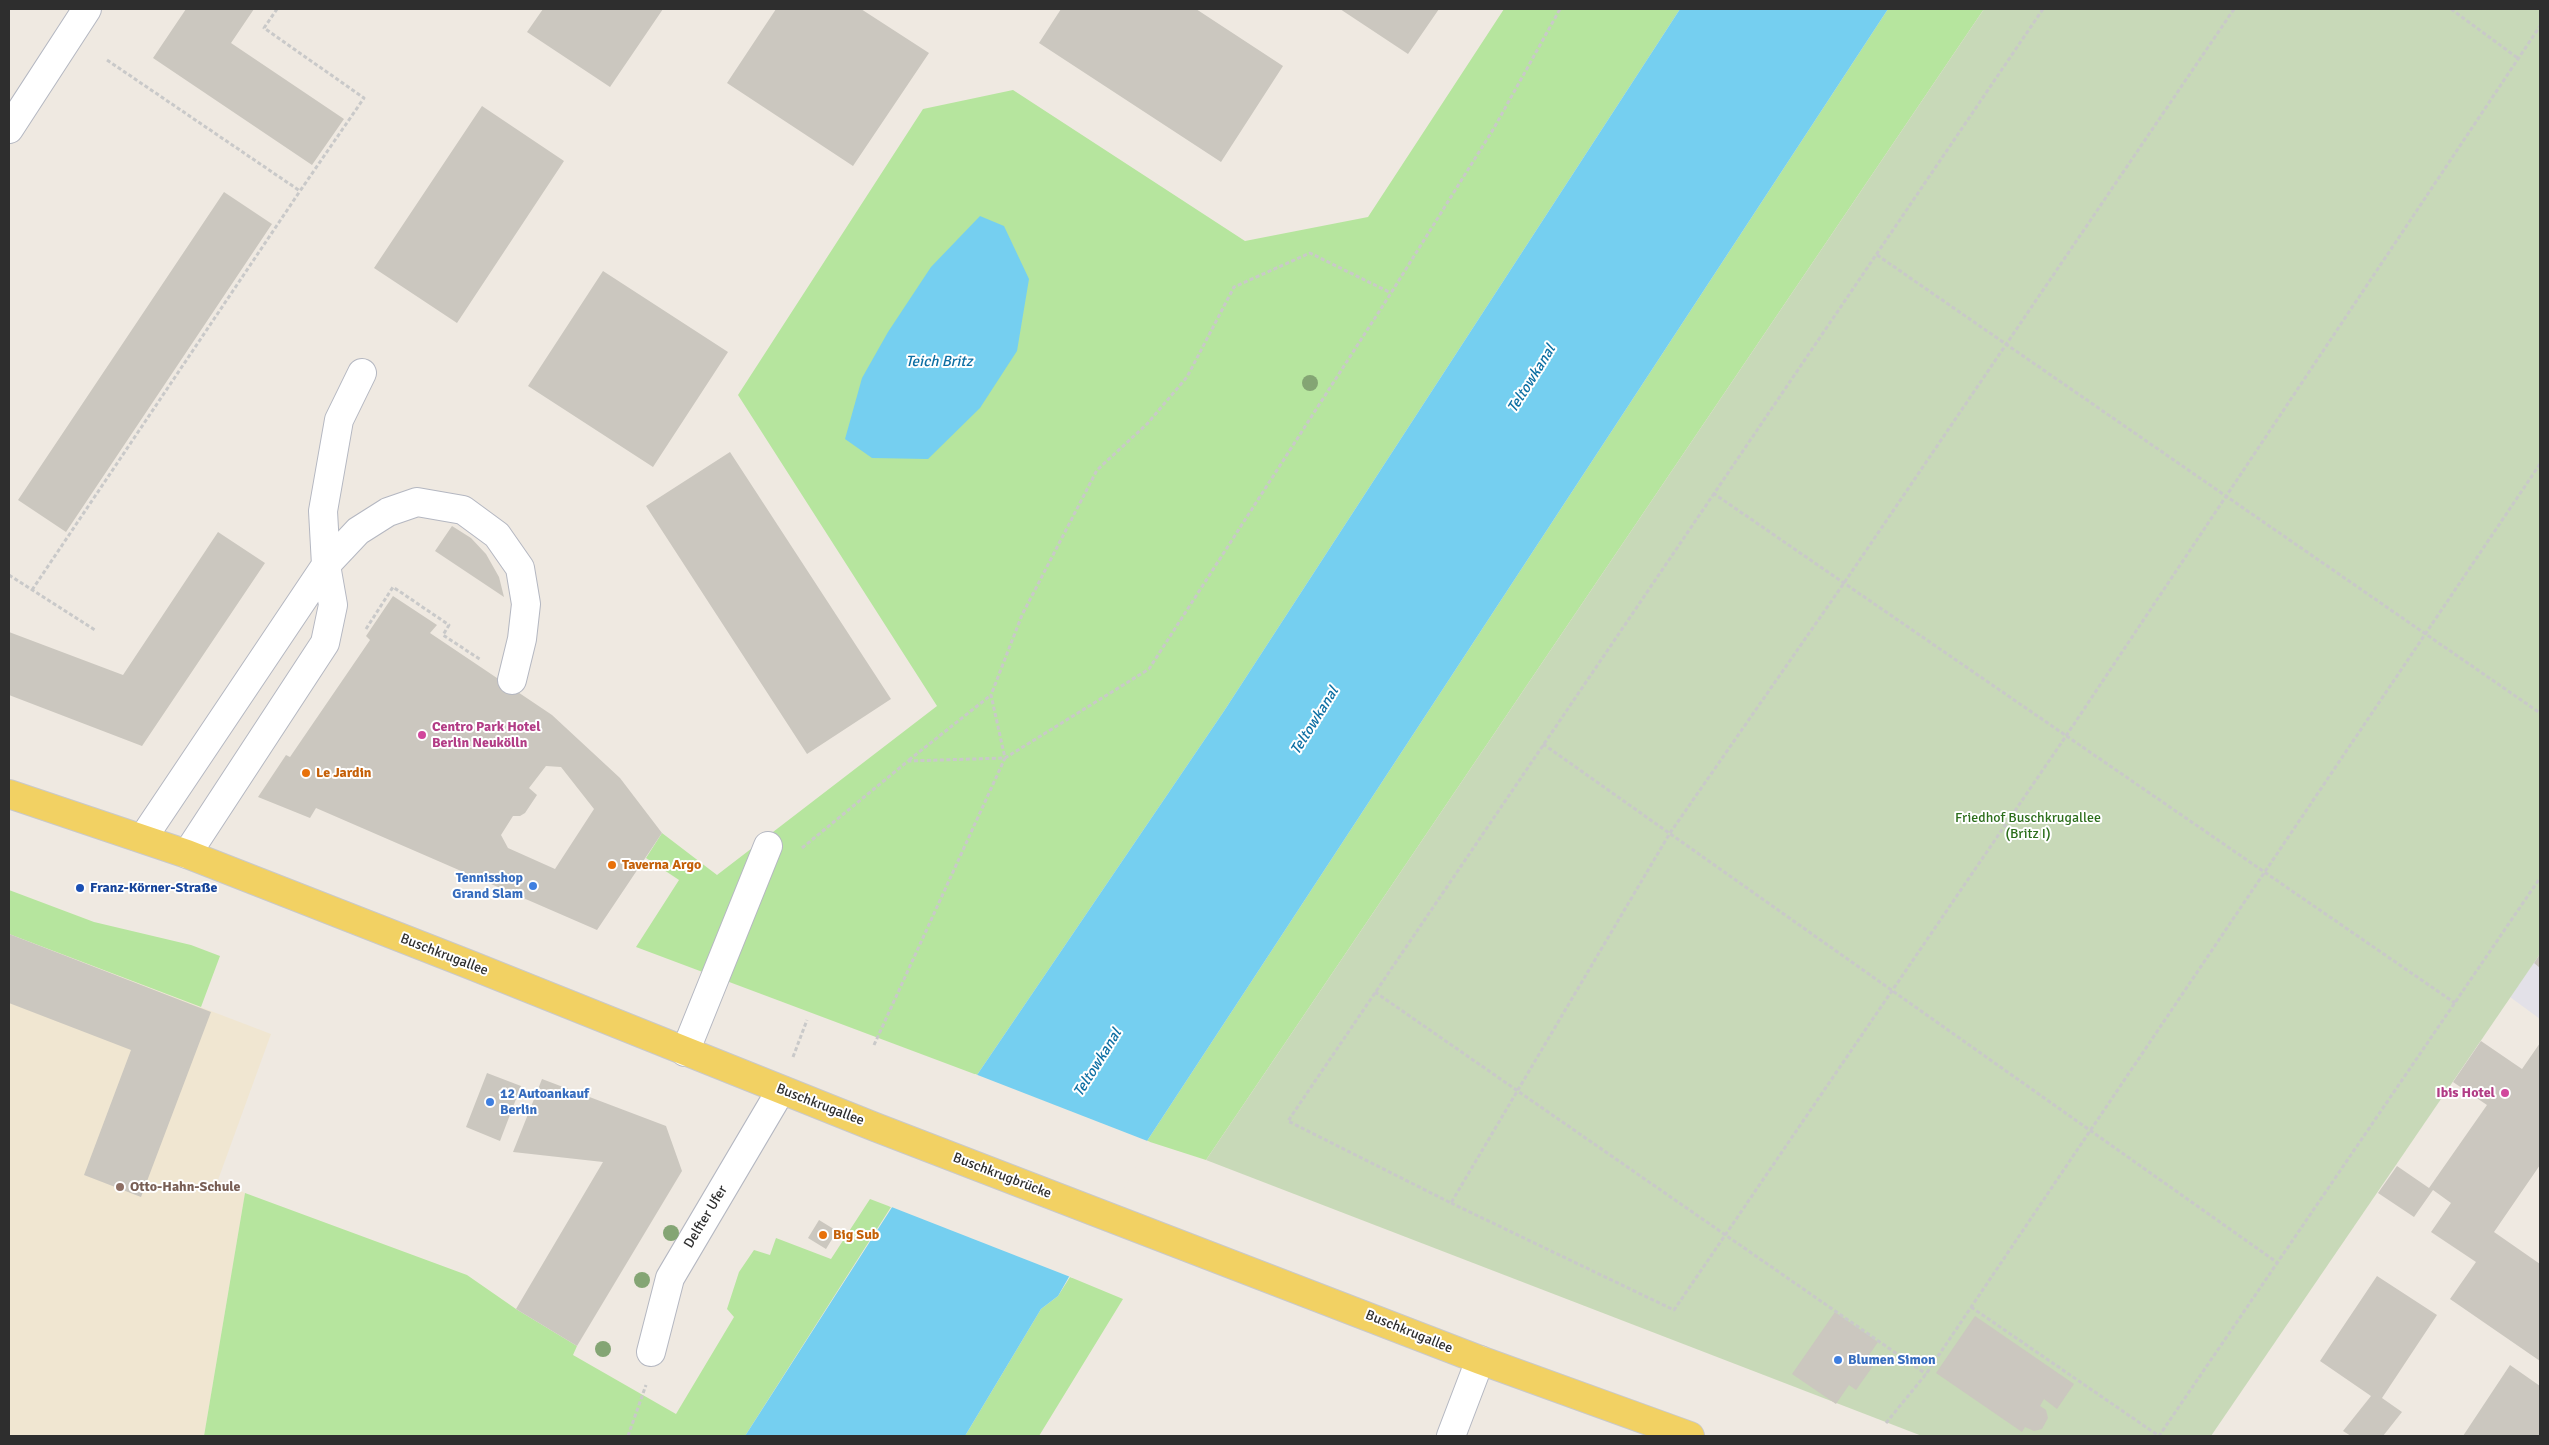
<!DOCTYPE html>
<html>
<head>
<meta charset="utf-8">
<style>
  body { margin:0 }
  #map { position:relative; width:2549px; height:1445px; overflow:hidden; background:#efe9e1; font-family:Signika,sans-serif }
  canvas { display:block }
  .frame { position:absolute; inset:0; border:10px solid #2e2e2e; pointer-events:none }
</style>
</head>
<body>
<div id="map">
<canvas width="2549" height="1445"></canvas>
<div class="frame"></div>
</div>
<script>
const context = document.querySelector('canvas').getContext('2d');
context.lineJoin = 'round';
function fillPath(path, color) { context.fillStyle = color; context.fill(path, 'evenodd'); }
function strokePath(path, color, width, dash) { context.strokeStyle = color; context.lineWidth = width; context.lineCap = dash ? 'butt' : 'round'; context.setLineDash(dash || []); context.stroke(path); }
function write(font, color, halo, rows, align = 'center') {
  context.font = font + ' Signika,sans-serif'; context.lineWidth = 4; context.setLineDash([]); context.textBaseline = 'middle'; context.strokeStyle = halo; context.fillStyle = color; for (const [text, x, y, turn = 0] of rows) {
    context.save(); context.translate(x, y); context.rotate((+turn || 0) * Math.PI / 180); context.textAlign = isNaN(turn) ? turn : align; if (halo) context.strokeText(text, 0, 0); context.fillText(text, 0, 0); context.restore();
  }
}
fillPath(new Path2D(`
  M2540,954V1019L2510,997Z`), '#e3e1e8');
fillPath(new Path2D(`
  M9,934L271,1034L218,1180L245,1193L204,1436H9Z`), '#f0e6d1');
fillPath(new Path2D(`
  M1504,9H1680L1224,711L977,1075L636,947L679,880L646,858L662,833L717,875L937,706L738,395L923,109L1013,90L1245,241L1368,217Z
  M1888,9H1984L1206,1160L1147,1141Z
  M9,890L94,922L191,945L220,956L201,1007L9,934Z
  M245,1193L467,1275L516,1309L577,1346L573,1355L676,1414L734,1317L727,1309L739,1272L754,1250L770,1255L776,1238L831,1259L870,1199L891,1207L745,1436H204Z
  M1070,1277L1123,1299L1039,1436H965L1041,1309L1058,1296Z`), '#b6e59e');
fillPath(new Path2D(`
  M1984,9H2540V954L2211,1436H1922L1206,1160Z`), '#c8d9b8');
fillPath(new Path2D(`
  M1680,9H1888L1147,1141L1058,1296L1041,1309L965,1436H745L977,1075L1224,711Z
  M980,216L1004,226L1029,279L1017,351L980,408L928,459L872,458L845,439L862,378L888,332L931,267Z`), '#75cff0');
fillPath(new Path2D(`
  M975,1074L1150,1142L1073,1278L889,1206Z`), '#efe9e1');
fillPath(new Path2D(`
  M186,9H254L231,43L344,119L312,165L153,58Z
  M543,9H663L610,87L527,32Z
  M776,9H861L929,53L853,166L727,83Z
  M1061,9H1196L1283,66L1221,162L1039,43Z
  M1340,9H1439L1408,54Z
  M482,106L564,161L457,323L374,268Z
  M224,192L272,224L66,532L18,500Z
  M603,271L728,352L653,467L528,386Z
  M730,452L891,699L807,754L646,506Z
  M452,526L471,538L486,554L499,577L504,597L435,551Z
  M218,532L265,563L142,746L9,695V632L123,675Z
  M393,596L437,625L430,633L552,715L620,778L662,833L597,930L316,808L310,818L258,797L286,755L290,757L370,640L366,636ZM546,766L561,767L594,809L555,869L508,848L501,835L513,816H520L525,813L537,795L529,788Z
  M9,934L211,1012L141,1197L84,1175L131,1050L9,1003Z
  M2540,954V968L2534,963Z
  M2481,1041L2522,1069L2540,1043V1165L2494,1232L2540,1264V1361L2450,1299L2476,1262L2431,1232L2451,1203L2433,1190L2414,1217L2378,1193L2397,1166L2429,1188L2487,1105L2453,1082Z
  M487,1073L521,1086L500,1141L466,1127Z
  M542,1079L666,1126L682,1171L577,1346L516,1309L603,1162L513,1152Z
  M819,1220L837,1231L826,1249L808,1238Z
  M2377,1276L2437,1315L2382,1398L2402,1412L2383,1436H2351L2343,1431L2371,1396L2320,1361Z
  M1835,1312L1878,1342L1865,1361L1873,1366L1856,1390L1849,1385L1836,1404L1792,1374Z
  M1975,1316L2074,1384L2057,1409L2044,1399L2040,1406L2046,1410L2048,1418L2042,1429L2034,1431L2025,1427L2022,1432L1936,1373Z
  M2510,1365L2540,1386V1436H2463Z`), '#cbc7bf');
const minor = new Path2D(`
  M9,129L87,9
  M143,838L326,565L358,531L388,512L417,502L463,510L497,535L520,568L526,604L522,639L512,680
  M187,854L325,643L333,605L326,565L323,511L339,420L362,373
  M685,1052L768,846
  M651,1352L670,1278L781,1090
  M1451,1436L1480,1360`);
const major = new Path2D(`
  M9,794L187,854L468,964L875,1127L1480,1360L1690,1436`);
strokePath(minor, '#b4b7c1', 30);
strokePath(major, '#c9c9c9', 30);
strokePath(new Path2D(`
  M2043,9L1288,1121L1451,1203L1670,833L1844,583L2234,9
  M2451,9L2519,59
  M107,60L300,191L364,98L264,28L277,9
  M1877,255L2540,713
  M1713,493L2455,1003
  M9,575L95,630
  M32,590L300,191
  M366,629L393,587L449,625L443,635L481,660
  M1543,744L2278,1263
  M909,760L991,695
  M802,848L908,761L1005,758L1149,669L1391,293L1494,128L1560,9
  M1375,992L1926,1374
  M874,1045L1005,758L991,695L1022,615L1097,470L1147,424L1187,377L1234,287L1310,253L1391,293
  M793,1057L807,1020
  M1451,1203L1674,1310L2066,736L2540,26
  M1971,1307L2159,1436L2540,878
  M1886,1423L1926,1374L2540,464
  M628,1436L646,1385`), '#c9c9c9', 3, [4, 2.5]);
strokePath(minor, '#fff', 28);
strokePath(major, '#f2d163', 28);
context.fillStyle = '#84a574';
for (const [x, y] of [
  [1310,383],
  [671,1233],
  [642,1280],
  [603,1349]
]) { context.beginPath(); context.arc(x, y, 8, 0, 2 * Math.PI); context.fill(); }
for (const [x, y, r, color] of [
  [422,735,5,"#d1479c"],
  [306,773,5,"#e8710a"],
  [612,865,5,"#e8710a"],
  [533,886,5,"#3f7fe0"],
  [80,888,5,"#1a4fb4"],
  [2505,1093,5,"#d1479c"],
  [490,1102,5,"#3f7fe0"],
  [120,1187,5,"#8d6e63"],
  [823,1235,5,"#e8710a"],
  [1838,1360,5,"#3f7fe0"]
]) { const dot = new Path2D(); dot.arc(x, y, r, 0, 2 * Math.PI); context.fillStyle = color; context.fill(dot); strokePath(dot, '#fff', 2); }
write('bold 14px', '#b23c85', '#fff', [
  ["Centro Park Hotel",432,727],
  ["Berlin Neukölln",432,743],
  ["Ibis Hotel",2495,1093,"right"]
], 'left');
write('bold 14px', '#c56008', '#fff', [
  ["Le Jardin",316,773],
  ["Taverna Argo",622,865],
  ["Big Sub",833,1235]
], 'left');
write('14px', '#2c6e1b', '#fff', [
  ["Friedhof Buschkrugallee",2028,818],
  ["(Britz I)",2028,834]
]);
write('bold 14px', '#366cbe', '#fff', [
  ["Tennisshop",523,878,"right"],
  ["Grand Slam",523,894,"right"],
  ["12 Autoankauf",500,1094],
  ["Berlin",500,1110],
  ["Blumen Simon",1848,1360]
], 'left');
write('bold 14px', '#164399', '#fff', [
  ["Franz-Körner-Straße",90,888]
], 'left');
write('14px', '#2e2e2e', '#fff', [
  ["Buschkrugallee",444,955,21],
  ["Buschkrugallee",820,1105,21],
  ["Buschkrugbrücke",1002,1176,21],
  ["Delfter Ufer",706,1217,-59],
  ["Buschkrugallee",1409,1332,22]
]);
write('bold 14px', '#785e54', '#fff', [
  ["Otto-Hahn-Schule",130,1187]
], 'left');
write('italic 15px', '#0d6fa3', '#fff', [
  ["Teich Britz",939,362],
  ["Teltowkanal",1532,379,-58],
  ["Teltowkanal",1315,721,-58],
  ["Teltowkanal",1098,1063,-58]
]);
</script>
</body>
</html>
